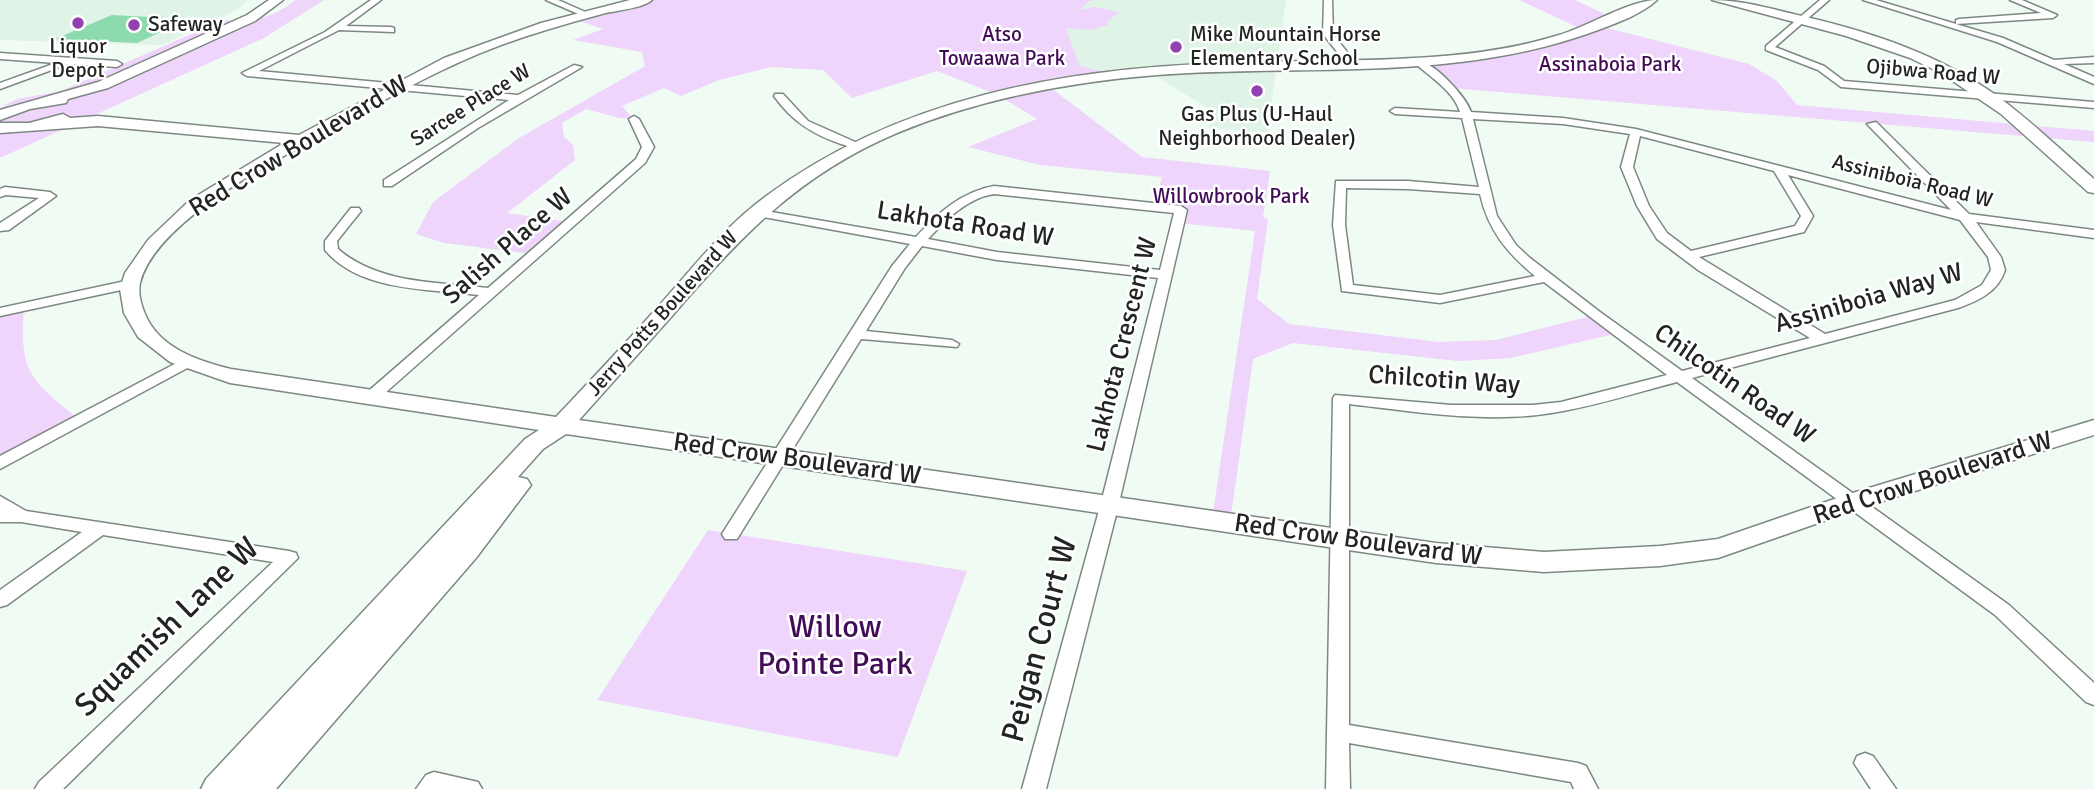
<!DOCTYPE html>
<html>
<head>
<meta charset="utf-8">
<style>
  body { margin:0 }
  canvas { display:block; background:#f0fbf4 }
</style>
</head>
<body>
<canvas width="2094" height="789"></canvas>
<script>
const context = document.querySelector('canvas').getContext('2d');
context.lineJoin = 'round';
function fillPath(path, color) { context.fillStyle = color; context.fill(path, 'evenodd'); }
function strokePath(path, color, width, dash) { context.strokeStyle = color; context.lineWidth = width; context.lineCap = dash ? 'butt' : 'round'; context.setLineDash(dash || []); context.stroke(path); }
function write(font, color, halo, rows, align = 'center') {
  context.font = font + ' Signika,sans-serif'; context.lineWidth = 5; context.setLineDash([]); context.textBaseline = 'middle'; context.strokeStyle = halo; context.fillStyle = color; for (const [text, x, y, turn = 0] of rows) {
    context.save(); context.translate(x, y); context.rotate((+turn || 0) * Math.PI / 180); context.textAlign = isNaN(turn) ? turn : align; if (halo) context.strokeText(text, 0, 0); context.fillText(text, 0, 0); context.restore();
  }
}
fillPath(new Path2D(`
  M0,0H248L238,9L162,45L0,40Z
  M1095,0H1286L1267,133L1209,128L1212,111L1148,71L1115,74L1080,66L1066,28L1087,2Z`), '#e0f3e7');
fillPath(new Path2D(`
  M295,0H324L264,38L0,158V108L17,99L61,91L223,20C252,22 272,19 295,0Z
  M646,0H1095L1087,2L1081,10L1094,7L1120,12L1106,22L1110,24L1091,30L1066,28L1080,66L1115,74L1047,85L1142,157L1270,171L1263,217L1268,219L1257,299L1289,324L1439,342L1496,340L1595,315L1619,333L1511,358L1458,361L1293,343L1253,359L1230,523L1212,520L1255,231L1178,223L1181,210L1153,207L1162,177L1040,165L968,147L1037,119L998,95L937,71L852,98L823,70L771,67L719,80L681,96L664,88L622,106L634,119L619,118L586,109L562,123L564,137L573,145L575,160L507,213L570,222L533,254L444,243L416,234L433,202L519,138L645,66L642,52L573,40L603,29L571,18Z
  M1519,0H1575L1619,21L1603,27L1749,64L1777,81L1797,105L2094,131V142L1450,88L1420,63L1544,46L1590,33Z
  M24,307C19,373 30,380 80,420L0,463V312Z
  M708,530L967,571L898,757L597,700Z`), '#efd5fb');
fillPath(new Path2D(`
  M112,15L189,19L137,43L55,39Z`), '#8edaaf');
const street = new Path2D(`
  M371,0H381L346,26L391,27L394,28V32L339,30L259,71L518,95L574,65L582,67L478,128L392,186H384V180L509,100L247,76L242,73L325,32Z
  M546,0H558L590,14L583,16Z
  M1324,0H1332L1333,34L1357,65L1355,67H1349L1323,34Z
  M1820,0H1829L1775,47L1824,66L1844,81L2094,102V108L1841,87L1818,70L1766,50V46Z
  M1863,0H1876L1956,24V20L1959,19L2041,13L2010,0H2022L2057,15L2053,18L1956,24L2003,38L2054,60L2094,57V63L2064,64L2094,77V84L1997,42Z
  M0,53L117,61L122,64L117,67L68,64L0,89V83L56,63L0,59Z
  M1417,61C1433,60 1466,97 1471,112L1563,118L1636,129L1951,210L1867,124L1876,122L1969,214L2094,230V238L1976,222L2001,257L2005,270C1998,292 1978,301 1958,308L1692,378L2009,605L2094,683V705L2086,702L1995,615L1677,382C1639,392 1601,404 1563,411C1494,425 1418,412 1349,404V725L1578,763L1586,766L1598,789H1574L1571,782L1349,743L1350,789H1326L1333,398L1335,395L1451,405H1533L1561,402L1667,375L1544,282L1440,303L1342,291L1333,225L1336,181H1408L1479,187L1462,118L1395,114L1390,111L1395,108L1460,112C1454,92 1432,78 1417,65ZM1473,119L1563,124L1630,134L1621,167L1637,206L1657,239L1698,270L1810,338L1682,371L1600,312L1530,258L1516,245L1497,216ZM1640,136L1774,171L1801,216L1795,226L1691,251L1667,233L1649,206L1633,167ZM1788,175L1960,220L1988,257L1991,270L1982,285L1955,300L1825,334L1699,257L1804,232L1813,216ZM1346,188L1408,189L1480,194C1488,230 1507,253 1535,276L1440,295L1353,285L1345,225Z
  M775,94H783L808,121L862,145C855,150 849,146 841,144C812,134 792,121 774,96Z
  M634,116L639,119L654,147L645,163L376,401H364L362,398L364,395L479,295C430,289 360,292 325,250V241L351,208H359L361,211L337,241L338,249C378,284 438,282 488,288L636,159L642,147L629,119Z
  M994,186L1181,206L1187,210L1118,507L1046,789H1022L1100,507L1158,278L997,260L922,246L905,268L866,331L952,340L959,344L957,347L861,339L737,539H725L722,534L892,266L910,244L758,216L752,212L754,209L916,237C938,213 961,192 994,186ZM994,194L1174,213L1160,270L997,252L928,239C946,220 967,198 994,194Z
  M5,187L50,192L56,196L9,230L0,231V223L39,198L6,195L0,197V189Z
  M130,280L135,281L137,284L135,287L0,316V308Z
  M186,358L194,363L191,366L0,469V456Z
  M0,496L26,511L289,551L296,553L298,558L63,789H35L39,782L273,562L103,535L7,605L0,607V590L82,532L21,522H0Z
  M1865,753L1873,756L1896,789H1871L1854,763L1857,756Z
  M434,772L478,782L482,789H416L426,775Z`);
const secondary = new Path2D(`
  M269,0H283L255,21L108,88L68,99L66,103L30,109L0,120V110L98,82L247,15Z
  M630,0H652C641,9 617,10 602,14C568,23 534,33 501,45C441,67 386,99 331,130C277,160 156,220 140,283C138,293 141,305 145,314C159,348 198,361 231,369L556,417C590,381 624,345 657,308C691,270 723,228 765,197C898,98 1064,68 1227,63C1295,60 1363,62 1431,57C1474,54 1518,48 1559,35C1589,26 1630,0 1657,0C1642,14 1617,23 1598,30C1457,83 1304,64 1157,75C1068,82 979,99 897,133C799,174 739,238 672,316C641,351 610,385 579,420L1436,543L1544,552L1660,546L1718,539L1846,495L2094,420V435L1864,507L1718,558L1660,566L1544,572L1436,563L566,434L543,449L518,477L527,479L531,485L476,558L276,789H201L206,779L525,439L539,430L230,383L170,362L138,337L124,313L120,289L125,273L148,240L190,200L284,143L98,126L0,133V123H29L63,114L70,118L98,116L299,135L444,58L541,23Z
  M1712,0C1744,0 1775,10 1806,17C1874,33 1940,55 1997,96C2031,121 2062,151 2094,179V193L2088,192L2001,114L1941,73L1910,58L1846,36Z`);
strokePath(street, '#7e8882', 3);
strokePath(secondary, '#7e8882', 3);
fillPath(street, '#fff');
fillPath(secondary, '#fff');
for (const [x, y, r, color] of [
  [78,23,7,"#9241b1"],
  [134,25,7,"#9241b1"],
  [1176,47,7,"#9241b1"],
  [1257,91,7,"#9241b1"]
]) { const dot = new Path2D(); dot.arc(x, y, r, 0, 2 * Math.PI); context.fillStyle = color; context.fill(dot); strokePath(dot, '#fff', 2.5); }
write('21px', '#222623', '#fff', [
  ["Safeway",148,25],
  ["Mike Mountain Horse",1190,35],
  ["Elementary School",1190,59],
  ["Liquor",78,47,"center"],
  ["Depot",78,71,"center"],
  ["Gas Plus (U-Haul",1257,115,"center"],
  ["Neighborhood Dealer)",1257,139,"center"]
], 'left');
write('21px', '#430c56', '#fff', [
  ["Atso",1002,35],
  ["Towaawa Park",1002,59],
  ["Assinaboia Park",1610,65],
  ["Willowbrook Park",1231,197]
]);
write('21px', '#222623', '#fff', [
  ["Ojibwa Road W",1933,73,5],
  ["Sarcee Place W",471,106,-32],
  ["Assiniboia Road W",1912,182,14],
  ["Jerry Potts Boulevard W",663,314,-48]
]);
write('26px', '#222623', '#fff', [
  ["Red Crow Boulevard W",299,147,-31],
  ["Lakhota Road W",965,225,9],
  ["Salish Place W",508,247,-41],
  ["Assiniboia Way W",1869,299,-16],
  ["Lakhota Crescent W",1123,345,-76],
  ["Chilcotin Way",1444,381,4],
  ["Chilcotin Road W",1734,385,35],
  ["Red Crow Boulevard W",797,460,8],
  ["Red Crow Boulevard W",1933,479,-18],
  ["Red Crow Boulevard W",1358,541,8]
]);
write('32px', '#222623', '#fff', [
  ["Squamish Lane W",168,628,-44],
  ["Peigan Court W",1041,640,-75]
]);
write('32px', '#430c56', '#fff', [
  ["Willow",835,629],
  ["Pointe Park",835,666]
]);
</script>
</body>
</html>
